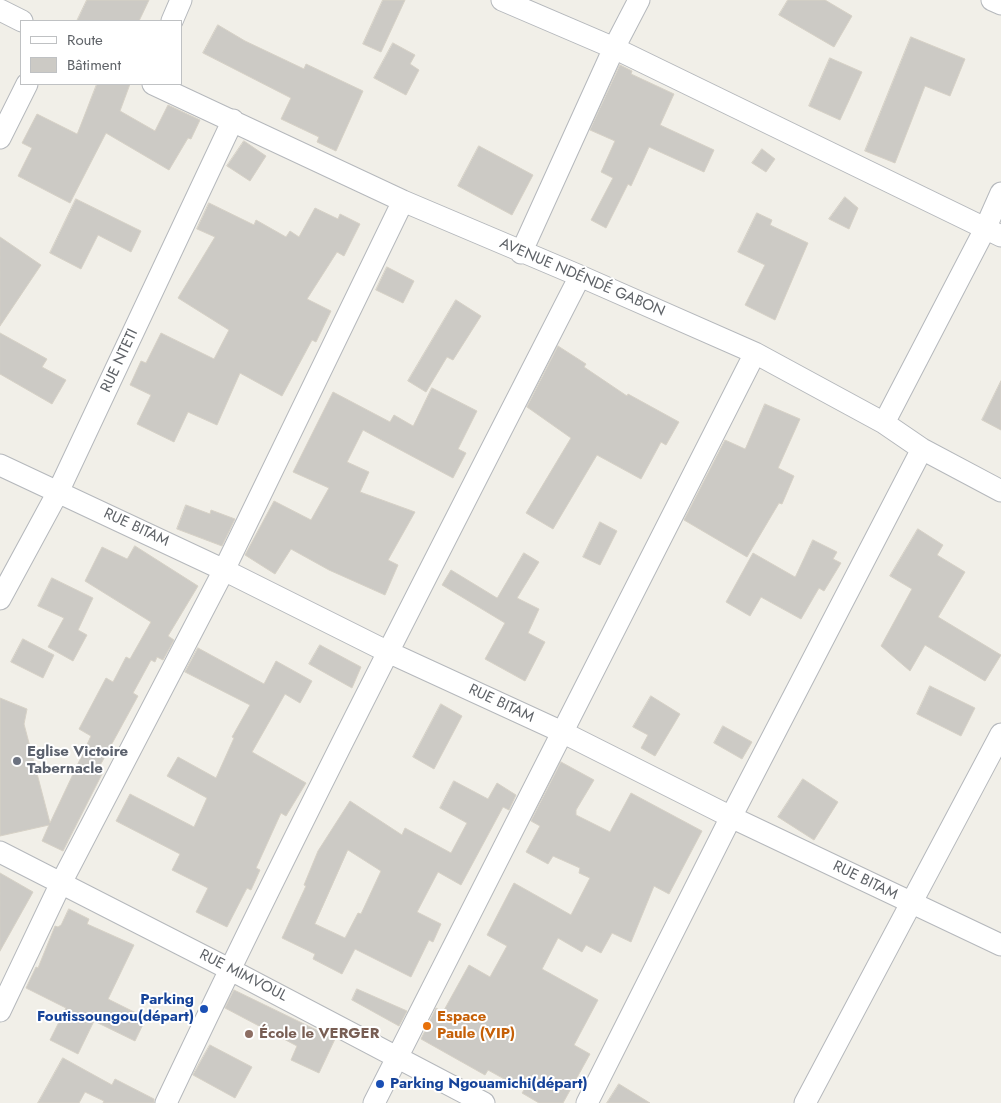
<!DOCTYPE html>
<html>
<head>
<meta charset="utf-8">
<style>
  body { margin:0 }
  #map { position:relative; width:1001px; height:1103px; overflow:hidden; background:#f1efe8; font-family:Jost,sans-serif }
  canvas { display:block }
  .legend { position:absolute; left:20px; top:20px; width:162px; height:65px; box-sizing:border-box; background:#fff; border:1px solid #bfc1c3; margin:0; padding:6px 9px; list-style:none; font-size:15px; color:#5f6368 }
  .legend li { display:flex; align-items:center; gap:10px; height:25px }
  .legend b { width:25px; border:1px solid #bfc1c3 }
</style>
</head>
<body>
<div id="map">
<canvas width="1001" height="1103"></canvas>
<ul class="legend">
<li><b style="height:6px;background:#fff"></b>Route</li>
<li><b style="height:14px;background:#cccac5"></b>Bâtiment</li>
</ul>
</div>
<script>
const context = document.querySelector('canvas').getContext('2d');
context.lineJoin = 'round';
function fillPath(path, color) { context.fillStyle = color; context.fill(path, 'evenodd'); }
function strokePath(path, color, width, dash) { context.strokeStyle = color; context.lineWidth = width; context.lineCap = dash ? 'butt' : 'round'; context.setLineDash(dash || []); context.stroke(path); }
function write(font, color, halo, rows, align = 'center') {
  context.font = font + ' Jost,sans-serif'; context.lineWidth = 4; context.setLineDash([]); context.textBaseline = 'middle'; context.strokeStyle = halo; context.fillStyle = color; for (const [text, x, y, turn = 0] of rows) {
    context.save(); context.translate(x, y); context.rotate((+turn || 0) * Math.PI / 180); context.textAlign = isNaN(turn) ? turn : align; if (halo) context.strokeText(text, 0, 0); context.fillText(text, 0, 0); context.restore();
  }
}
const building = new Path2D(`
  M87,0H149L139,21H77Z
  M383,0H405L381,52L363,44Z
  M788,0H825L852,16L834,47L779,15Z
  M218,25L245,41L304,69L306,64L363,91L336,151L317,142L319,137L281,119L291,98L203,53Z
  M911,37L965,59L950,96L925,86L895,163L865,151Z
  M393,43L415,55L410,64L419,70L406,95L374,78Z
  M830,58L862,72L840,120L809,106Z
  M620,65L632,71L631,74L674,94L660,125L714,150L704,172L649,147L631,186L628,184L606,228L591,220L613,178L601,172L615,141L590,130Z
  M97,84H130L120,111L155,131L168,105L200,120L191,139L188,138L169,170L106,133L70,203L18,176L32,148L22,143L37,114L77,134Z
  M244,141L266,156L250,181L227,166Z
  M479,146L533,175L512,215L458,186Z
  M762,149L775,159L766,172L752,163Z
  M845,197L858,208L849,229L829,219Z
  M76,199L141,231L131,252L98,235L81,269L50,253Z
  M209,203L254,225L256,220L286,237L290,231L299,237L315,208L338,219L340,214L360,224L344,256L337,252L307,299L331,311L316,342L312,340L282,396L240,373L217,425L188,412L174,442L137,424L151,395L130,385L141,361L146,363L161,333L214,359L229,330L178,298L215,237L197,229Z
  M757,213L772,220L770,225L808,243L775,320L745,305L765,265L738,252Z
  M0,237L41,265L0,326Z
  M387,267L414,281L403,303L376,290Z
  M456,300L481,316L453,360L447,357L426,392L408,381Z
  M0,333L47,359L42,367L66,380L52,404L0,374Z
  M558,346L586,364L584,367L627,396L628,394L679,422L666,445L661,442L641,479L597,455L553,529L526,513L571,438L527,407Z
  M1001,381V430L982,420Z
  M432,388L477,411L458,449L466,453L453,478L363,430L347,462L369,472L360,492L415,512L388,560L398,565L385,595L329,570L291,549L275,574L245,555L274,501L311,520L329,488L293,472L333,392L390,422L394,415L413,426Z
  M765,404L800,419L778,468L794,476L782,504L779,503L747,557L684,520L725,440L745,449Z
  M186,505L210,514L211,510L235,519L222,546L177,529Z
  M600,522L617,531L600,565L583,557Z
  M918,529L943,545L937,555L965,572L938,617L1001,655L985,681L925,645L910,671L881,646L912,589L890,576Z
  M813,540L837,552L833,559L841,563L824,591L819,588L801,619L761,597L750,616L726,602L753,553L795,577Z
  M135,546L198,586L168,636L174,640L163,660L157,657L155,662L151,660L133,693L138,696L97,771L102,774L63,851L42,841L49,825L0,836V698L27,709L24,724L50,823L91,736L79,729L106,678L113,682L126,657L130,659L151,622L85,581L102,547L127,559Z
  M524,553L539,562L517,598L539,609L528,633L545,642L525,681L485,659L505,623L442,585L451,570L497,598Z
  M52,578L93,598L78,630L87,635L73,661L48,647L64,618L38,606Z
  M23,639L54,655L43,678L11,662Z
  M320,645L361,667L352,688L309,664Z
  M198,648L264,684L276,661L312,681L300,703L285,694L252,752L306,783L286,816L281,813L256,868L260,870L251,890L247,888L227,927L196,912L208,888L172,870L180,854L116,821L130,794L194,827L207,798L167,776L178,757L216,778L234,738L232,737L250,705L185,672Z
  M930,686L975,708L961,736L917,714Z
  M651,696L680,714L655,756L641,748L648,735L633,727Z
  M441,704L462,716L434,769L413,757Z
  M723,726L752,742L742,759L714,743Z
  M561,762L594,780L576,810V815L610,832L631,793L702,831L669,894L654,886L631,942L612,933L601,953L586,945L582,952L558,938L542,969L598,1000L574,1045L590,1054L563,1103H539L522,1093L524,1090L488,1070L485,1075L421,1039L436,1008L443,1012L469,965L490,977L507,946L487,935L514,883L571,915L590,878L579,873L580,868L553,856L548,864L526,852L540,826L531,821Z
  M803,779L838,802L814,840L778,817Z
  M454,781L488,799L497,783L516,795L509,810L503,807L461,885L438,872L417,912L441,924L433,942L429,940L411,977L355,949L342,974L313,959L315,954L282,938L306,886L304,885L318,851L350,801L402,835L405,828L451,853L467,823L440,808ZM348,850L381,871L361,914L358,913L345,938L315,924Z
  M0,873L33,892L0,951Z
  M69,909L89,919L87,924L134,945L108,999L146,1018L135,1041L94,1021L78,1054L50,1040L66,1008L26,988L36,967L38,968L55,926L58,927L61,925Z
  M357,989L407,1011L399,1026L352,1000Z
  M234,990L335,1039L319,1073L291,1060L297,1046L225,1008Z
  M210,1045L252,1067L235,1098L193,1075Z
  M63,1058L112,1085L115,1079L154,1099V1103H103L104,1101L85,1092L79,1103H38Z
  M619,1084L650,1103H607Z`);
fillPath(building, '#cccac5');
strokePath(building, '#d6d1c6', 1);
const street = new Path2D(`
  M502,0L614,48L1001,236
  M992,0L1001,4
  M0,10L22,21
  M172,21L181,0
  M153,84L403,201L580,276L755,353L884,423L922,449L1001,491
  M0,138L27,84
  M521,253L614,48L639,0
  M884,423L985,229L1001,193
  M0,465L224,570L388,652L562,732L731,817L1001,945
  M0,599L58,492L233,120
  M0,852L229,969L484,1103
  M0,1011L61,883L224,570L403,201
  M166,1103C298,824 440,550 580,276
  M374,1103L755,353
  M587,1103L731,817L922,449
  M805,1103L1001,734`);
strokePath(street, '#b5b8bc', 23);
strokePath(street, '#fff', 21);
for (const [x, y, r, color] of [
  [17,761,5,"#6b7280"],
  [204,1009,5,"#1a4fb4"],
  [427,1026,5,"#e8710a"],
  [249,1034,5,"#8d6e63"],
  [380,1084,5,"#1a4fb4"]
]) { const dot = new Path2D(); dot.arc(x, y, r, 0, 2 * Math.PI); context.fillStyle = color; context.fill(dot); strokePath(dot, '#fff', 2); }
write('15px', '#5f6368', '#fff', [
  ["AVENUE NDÉNDÉ GABON",582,278,23],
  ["RUE NTETI",120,361,-65],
  ["RUE BITAM",136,528,25],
  ["RUE BITAM",501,704,25],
  ["RUE BITAM",865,881,26],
  ["RUE MIMVOUL",243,976,27]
]);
write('bold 15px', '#5b616d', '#fff', [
  ["Eglise Victoire",27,752],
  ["Tabernacle",27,769]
], 'left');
write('bold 15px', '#164399', '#fff', [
  ["Parking",194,1000],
  ["Foutissoungou(départ)",194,1017],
  ["Parking Ngouamichi(départ)",390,1084,"left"]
], 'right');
write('bold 15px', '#c56008', '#fff', [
  ["Espace",437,1017],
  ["Paule (VIP)",437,1034]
], 'left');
write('bold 15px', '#785e54', '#fff', [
  ["École le VERGER",259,1034]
], 'left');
</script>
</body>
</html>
